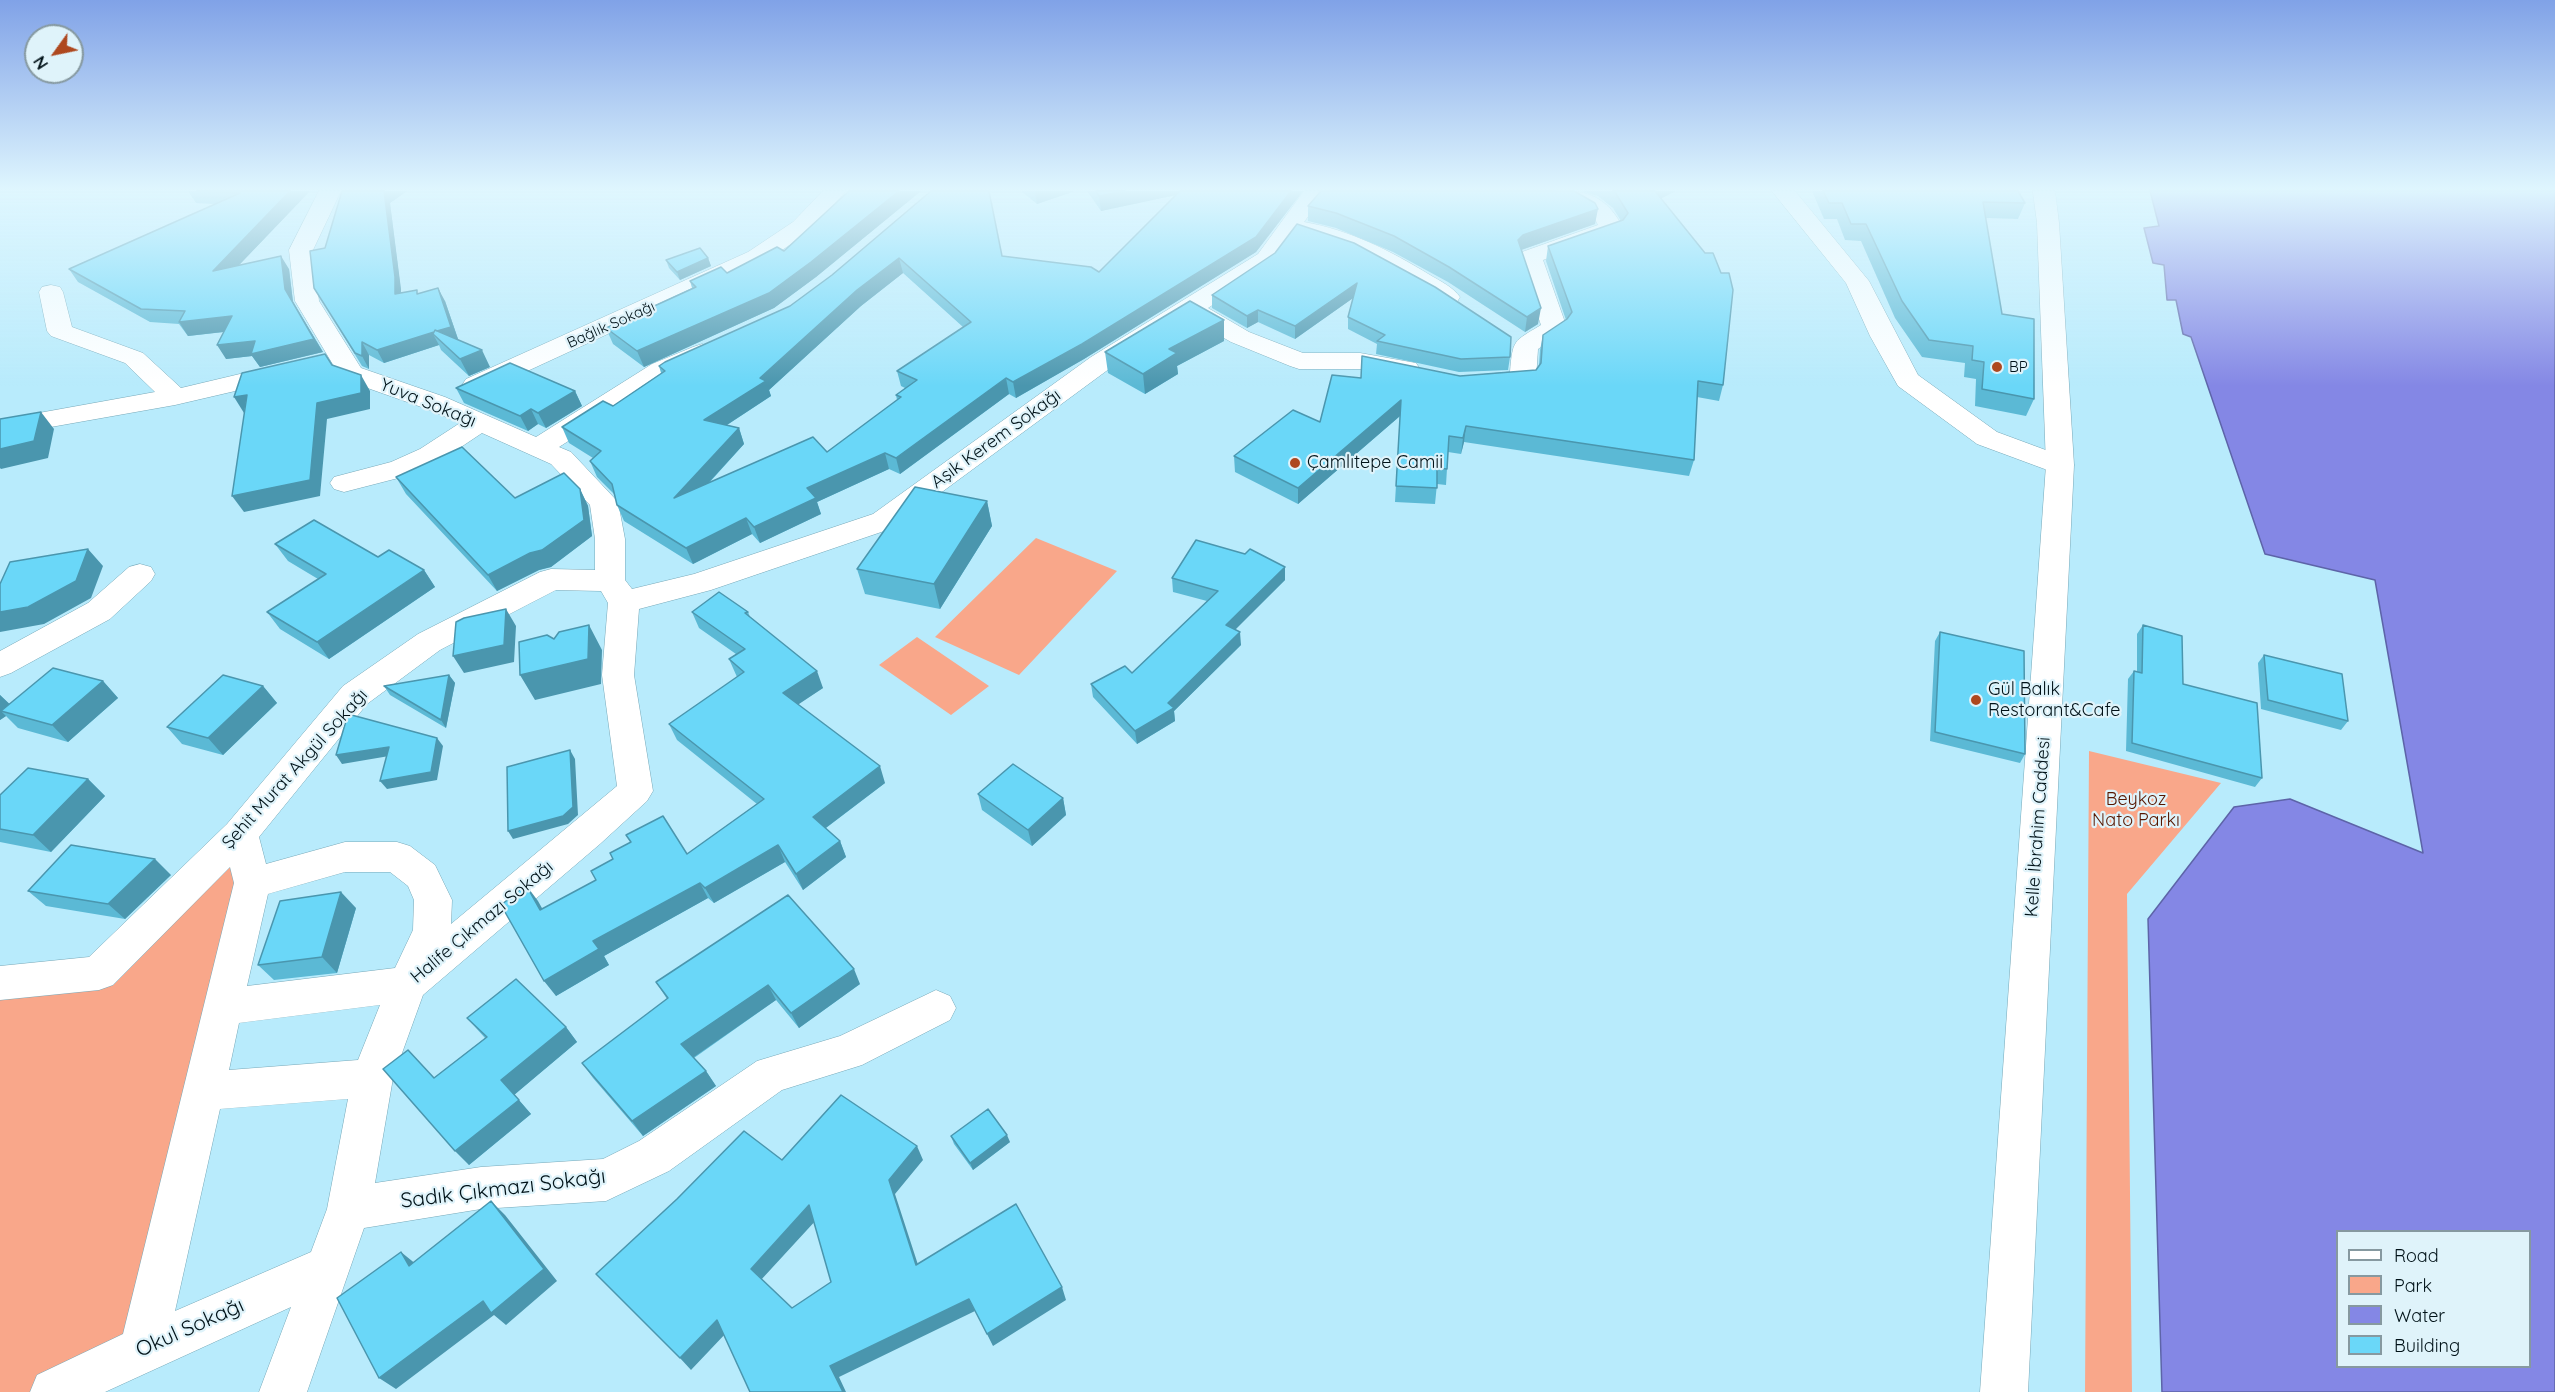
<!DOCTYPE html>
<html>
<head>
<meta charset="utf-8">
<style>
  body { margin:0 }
  #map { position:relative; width:2555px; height:1392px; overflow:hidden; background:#b8ebfc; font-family:Quicksand,sans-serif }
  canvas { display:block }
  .legend { position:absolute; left:2336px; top:1230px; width:195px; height:138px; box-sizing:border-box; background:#dff3fa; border:2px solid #8699a0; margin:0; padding:8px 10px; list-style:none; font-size:18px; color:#011218 }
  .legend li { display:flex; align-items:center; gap:12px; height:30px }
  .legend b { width:30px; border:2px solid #8699a0 }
  .north { position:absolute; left:24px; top:24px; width:60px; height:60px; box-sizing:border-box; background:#dff3fa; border:2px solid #8699a0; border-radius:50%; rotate:237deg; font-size:16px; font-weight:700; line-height:24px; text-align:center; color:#011218 }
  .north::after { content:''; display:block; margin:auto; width:21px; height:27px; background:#ae481f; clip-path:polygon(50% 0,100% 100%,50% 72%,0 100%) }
</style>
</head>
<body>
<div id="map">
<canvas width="2555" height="1392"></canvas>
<ul class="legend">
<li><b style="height:8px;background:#fff"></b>Road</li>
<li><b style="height:16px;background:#f9a78a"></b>Park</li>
<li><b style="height:16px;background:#8487e5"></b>Water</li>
<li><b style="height:16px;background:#6ad7f8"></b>Building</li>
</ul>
<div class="north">N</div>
</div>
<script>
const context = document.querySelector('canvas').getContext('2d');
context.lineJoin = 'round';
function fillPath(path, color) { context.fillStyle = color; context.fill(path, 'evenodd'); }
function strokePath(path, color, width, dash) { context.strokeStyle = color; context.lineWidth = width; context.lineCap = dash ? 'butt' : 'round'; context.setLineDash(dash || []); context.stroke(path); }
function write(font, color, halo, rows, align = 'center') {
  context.font = font + ' Quicksand,sans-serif'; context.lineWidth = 4.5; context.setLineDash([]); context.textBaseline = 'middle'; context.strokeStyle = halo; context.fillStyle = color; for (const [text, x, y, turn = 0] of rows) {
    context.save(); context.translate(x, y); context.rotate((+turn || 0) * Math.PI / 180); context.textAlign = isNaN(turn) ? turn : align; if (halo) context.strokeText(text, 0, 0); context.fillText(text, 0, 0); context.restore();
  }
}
fillPath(new Path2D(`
  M1036,538L1117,571L1019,675L935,637Z
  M917,637L989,686L951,715L879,665Z
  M2089,751L2221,783L2127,894L2132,1392H2085Z
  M234,855L241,887L131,1344L32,1392H0V987L101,977Z`), '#f9a78a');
const water = new Path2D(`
  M2150,191H2555V1392H2162L2148,919L2234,807L2290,799L2423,853L2375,580L2265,554L2191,337L2183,334L2176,300H2167L2164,265L2153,263L2144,228L2159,226ZM2338,1232H2530V1366H2338Z`);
fillPath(water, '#8487e5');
strokePath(water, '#5d64a8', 1.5);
const minor = new Path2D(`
  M319,191H341L313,250L319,301L361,368L445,397L536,437L652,364L693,347L702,344L711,347L715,352L711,357L670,376L559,447L571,452L618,502L625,539V580L632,589L694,574L873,514L1091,357L1258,254L1304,191H1330L1321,199L1304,222C1350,230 1391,251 1430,275C1440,281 1453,287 1460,297L1457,302L1448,304L1439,302C1394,273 1349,244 1296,234L1274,264L1208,308L1249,332L1303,353H1360L1416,363L1420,369L1416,375L1407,377L1360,369H1299L1290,366L1231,342L1191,319L1109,369L893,528L711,590L639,609L634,675L653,791L647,801L600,844L423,995L393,1078L375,1183L481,1167L603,1159L639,1141L757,1061L840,1036L936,990L950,996L956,1008L950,1020L862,1065L782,1090L669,1171L606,1201L481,1209L364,1228L307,1392H259L291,1307L105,1392H30L37,1375L123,1334L234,883L230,867L113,985L99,990L0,1000V966L89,957L227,824L343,686L418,634L540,572L551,569L595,570V539L590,505L551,464L482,433L440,461L410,475L344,492L334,489L330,483L334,477L391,462L420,449L460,423L427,409L342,379L338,373L295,301L289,250ZM556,590L601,591L608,603L602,675L617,786L451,924L452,900L435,865L410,846L397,842H345L266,864L259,837L367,704L440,650ZM345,872H390L408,886L414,900L413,930L395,968L247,986L268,894ZM380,1005L358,1060L229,1070L239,1023ZM348,1099L327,1209L311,1252L175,1311L220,1109Z
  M823,191H846L809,232L764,262L484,391L475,393L466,391L462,385L466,379L748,252L793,222Z
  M1557,191C1588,189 1609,199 1623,228L1619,233L1543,260L1567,328L1563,333L1538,349L1536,379L1532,385L1487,389L1478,387L1474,381L1478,375L1510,372C1513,339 1513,342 1541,325L1518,257L1522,252L1598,225L1594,217L1560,196Z
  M1772,191H1795L1869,281L1918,375L1997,432L2070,459L2074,465L2070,471L2060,474L2050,471L1977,444L1898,386L1870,336L1846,283Z
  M51,285L60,287L63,292L72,327L143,353L181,388L282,364L291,366L295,372L291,378L175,405L0,436V420L155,392L125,363L51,336L47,331L39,292L42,287Z
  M140,564L151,567L155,574L151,581L110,619L11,673L0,677V651L88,603L129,567Z`);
const major = new Path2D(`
  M2033,191H2055L2059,223L2074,465L2028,1392H1980L2046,465L2037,223Z`);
strokePath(minor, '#77a8b8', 1);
strokePath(major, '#77a8b8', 1);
fillPath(minor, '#fff');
fillPath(major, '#fff');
fillPath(new Path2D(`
  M186,191H310L239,265L289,269L293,302L323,352L260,367L252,356L226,359L224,332L188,336L179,324L150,322L78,282L69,269L215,204L196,203L188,191Z
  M342,191H407L390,203L401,292L419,293L445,301L458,339L457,340L490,367L469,376L441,350L439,345L384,363L369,355V369L362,366L314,288Z
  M849,191H921L816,277L774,308L644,367L613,344L606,328L692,288L690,281L727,273L784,251Z
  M931,191L1002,256L1099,272L1175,195L1101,211L1087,191H1303L1256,252L1084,359L1016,398L1009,394L900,474L889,469L817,502L821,514L760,543L752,534L693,564L624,521L617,505L615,495L597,477L590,461L593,458L569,443L562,427L613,406L661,373L659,366L790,306L832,275ZM903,273L963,327L897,371L901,386L905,388L896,395L897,400L827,452L709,483L744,444L739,428L727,425L771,396L769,390L861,306Z
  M1021,191H1075L1037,204Z
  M1581,191H1676L1661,198L1723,385L1719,401L1697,397L1694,460L1689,476L1464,442L1461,454L1448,452L1446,485L1437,484L1435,504L1395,502L1400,416L1298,504L1235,472L1234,456L1320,422L1361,378L1460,376L1536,370L1539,366L1540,350L1543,335L1566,320L1546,261L1548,246L1621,221L1613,208L1598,196Z
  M1812,191H2018L2025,203L2018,219L1986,218L2002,314L2034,399L2026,416L1975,406L1976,379L1964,377L1965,363L1922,357L1895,318L1861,241L1845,240L1837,219H1824Z
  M1308,206L1595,224L1521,250L1538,324L1525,332L1448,282L1393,252L1336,228L1308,221Z
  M1275,253L1510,357L1508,370L1459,372L1376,354L1377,344L1348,329V317L1353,298L1295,339L1258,322L1247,328L1212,308V295Z
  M708,258L711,266L680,280L669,268L666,260Z
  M1224,341L1177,366L1178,374L1145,394L1108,373L1105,352Z
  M456,388L575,391L582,406L546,428L538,424L528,431L464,403Z
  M396,477L515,498L580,489L588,506L592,536L551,567L539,570L497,591L406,494Z
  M987,501L992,526L940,609L865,594L857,569Z
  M275,544L378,557L424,570L435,587L329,659L280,629L267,612L318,579L288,561Z
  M1285,567V580L1235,629L1241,645L1174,711L1175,721L1137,744L1093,697L1091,684L1132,673L1207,601L1173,592L1172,578Z
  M692,612H748L750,617L823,688L798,704L885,783L826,828L840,841L846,857L803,890L785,862L714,903L708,898L604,956L609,965L556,996L526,885L542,909L596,880L613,859L631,843L626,835L687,854L757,804L677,740L669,724L737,677L729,659L736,654L699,628Z
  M2143,625L2183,684L2262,778L2255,787L2126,751L2128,679L2134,671L2137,672V634Z
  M1940,632L2025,754L2020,763L1930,741L1935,641Z
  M2264,655L2348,721L2341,730L2261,709L2258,663Z
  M449,675L455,683L446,728L390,695L384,686Z
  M103,681L118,698L68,742L18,728L6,716L0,720V695L9,704Z
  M263,686L277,703L223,755L182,744L167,727Z
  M88,779L105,796L51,852L0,842V795Z
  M978,794L1063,798L1066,815L1032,846L982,810Z
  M171,875L125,919L46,906L28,891Z
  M356,908L337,973L274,980L258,965Z
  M656,982L860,984L799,1028L776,1000L694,1058L706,1071L716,1086L643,1136L593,1078L582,1063L667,999Z
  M467,1018L566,1027L577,1042L514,1095L531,1114L469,1165L434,1078L485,1038Z
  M951,1136L1010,1142L973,1170L954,1144Z`), '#5bb9d5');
fillPath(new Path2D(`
  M290,191H310L221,284L213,271Z
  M384,191H407L390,203L401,289V306L395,294Z
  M899,191H921L816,277L774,308L644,367L637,351Z
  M1035,191H1075L1037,204Z
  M1125,191H1195L1101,211L1099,196Z
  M1291,191H1303L1256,252L1084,359L1016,398L1013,382Z
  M1653,191H1676L1650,204Z
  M1598,209L1595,224L1521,250L1518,240L1523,235Z
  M281,256L289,269L293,302L323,352L260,367L252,356L226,359L217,345L255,341L285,289Z
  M708,258L711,266L680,280L677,272Z
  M899,258L903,273L861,306L769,390L771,396L710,436L704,420L760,378L857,290Z
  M1357,283L1356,296L1295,339V326Z
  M438,288L445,301L458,339L444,344L433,334L439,345L384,363L377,350Z
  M1541,308L1538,324L1525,332L1527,317Z
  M1258,310V322L1247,328V316Z
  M232,316L240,330L188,336L179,322Z
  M1224,320V341L1177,366L1178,374L1145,394L1143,374L1169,349Z
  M362,342L369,355V369L362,356Z
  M482,350L490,367L469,376L460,359Z
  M361,375L370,391V409L327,419L320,496L244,512L232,496L317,403Z
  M1006,378L1009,394L900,474L896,458Z
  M575,391L582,406L546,428L538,413Z
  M247,395L244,413L234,397Z
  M1401,400L1400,416L1298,504V488Z
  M531,409L538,424L528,431L520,416Z
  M41,412L54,429L48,458L1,469L0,468V449Z
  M1466,426L1464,442L1461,454L1463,438Z
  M739,428L744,444L680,514L674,498Z
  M885,453L889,469L817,502L821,514L760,543L754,527L807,488Z
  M580,489L588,506L592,536L551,567L539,570L497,591L488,575Z
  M987,501L992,526L940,609L934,584Z
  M746,518L752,534L693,564L686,548Z
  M88,549L103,566L91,598L44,624L0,632V612Z
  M1285,567V580L1227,638L1226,625Z
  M424,570L435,587L329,659L317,642Z
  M506,609L516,626L514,662L464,673L453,656Z
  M589,625L602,650L601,684L535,700L520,675Z
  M1240,632L1241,645L1174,711L1175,721L1137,744L1135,731L1168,703Z
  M817,671L823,688L790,710L783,693Z
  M449,675L455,683L446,728L441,720Z
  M103,681L118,698L68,742L52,725Z
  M263,686L277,703L223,755L208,738Z
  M0,695L15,709L1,711L6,716L0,720Z
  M437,738L443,746L437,780L387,789L380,781Z
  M389,747L395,755L342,764L336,755Z
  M570,750L575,759L578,815L568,824L513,839L508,831Z
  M880,766L885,783L819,833L813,817Z
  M88,779L105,796L51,852L33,835Z
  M1063,798L1066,815L1032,846L1028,830Z
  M840,841L846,857L803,890L796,874Z
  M778,845L785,862L714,903L705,888Z
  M155,859L171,875L125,919L108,904Z
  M700,883L708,898L604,956L609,965L556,996L544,981L593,941Z
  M526,885L538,901L552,926L540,910Z
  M341,892L356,908L337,973L322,957Z
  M854,969L860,984L799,1028L791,1013Z
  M768,985L776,1000L691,1059L681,1044Z
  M566,1027L577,1042L514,1095L501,1080Z
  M706,1071L716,1086L643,1136L632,1121Z
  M519,1100L531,1114L469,1165L455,1151Z
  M1007,1135L1010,1142L973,1170L970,1163Z
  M917,1146L923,1160L895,1194L922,1277L916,1265L889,1180Z
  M491,1201L505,1215L557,1281L506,1325L494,1315L396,1389L379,1378Z
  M809,1205L818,1218L760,1281L751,1269Z
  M401,1252L417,1265L409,1266Z
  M1062,1287L1066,1300L993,1346L987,1334Z
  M969,1299L975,1311L839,1377L846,1392H843L830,1366Z
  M717,1320L727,1332L691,1370L680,1358Z`), '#4a96ae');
const building = new Path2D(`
  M197,191H290L213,271L281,256L285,289L314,339L251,354L255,341L217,345L232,316L179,322L185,311L141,309L69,269L240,193Z
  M342,191H384L395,277V294L417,290V294L438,288L451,327L437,331L435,330L434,332L377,350L362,342V356L355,353L314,288L310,251L325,248Z
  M849,191H899L811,262L769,293L637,351L606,328L696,287L690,281L721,267L727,273L777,247L784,251Z
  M931,191H989L1002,256L1091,267L1099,272L1180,191H1291L1256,237L1082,344L1013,382L1006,378L896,458L885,453L807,488L816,498L754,527L746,518L686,548L617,505L612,484L590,461L601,451L562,427L603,401L613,406L665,371L659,366L665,362L790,306L832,275ZM899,258L971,322L897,371L917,380L896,395L901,397L827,452L813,437L674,498L739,428L704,420L766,381L760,378L857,290Z
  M1096,191H1125L1099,196Z
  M1321,191H1574L1595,203L1598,209L1523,235L1518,240L1541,308L1527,317L1449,267L1394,236L1336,213L1308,206Z
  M1613,191H1655L1705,253H1713L1721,273H1729L1733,290L1723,385L1698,381L1694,460L1466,426L1463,438L1449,436L1447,469L1437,468V488L1396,486L1401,400L1298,488L1234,456L1293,410L1320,422L1332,375L1361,378L1362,356L1460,376L1536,370L1541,363L1543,335L1567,319L1572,312L1548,246L1623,220L1628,213L1615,192Z
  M1823,191H2018L2025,203L1983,202L2002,314L2034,319V399L1982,389L1984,362L1972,360L1973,346L1929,340L1902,301L1866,224H1851L1842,203H1829Z
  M1297,224L1354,243L1435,287L1511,337L1510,357L1461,359L1377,341L1385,335L1348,317L1357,283L1295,326L1258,310L1247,316L1212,295L1275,253Z
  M700,248L708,258L677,272L666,260Z
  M1190,301L1224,320L1169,349L1177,353L1143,374L1105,352Z
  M435,330L482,350L460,359L433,334Z
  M325,354L332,365L361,375V393L317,403L310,480L232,496L247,395L234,397L242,373Z
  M510,363L575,391L538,413L531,409L520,416L456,388Z
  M41,412L34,441L0,449V419Z
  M462,447L515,498L564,473L580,489L584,520L542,550L530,553L488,575L396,477Z
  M915,487L987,501L934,584L857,569Z
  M314,520L378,557L389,550L424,570L317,642L267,612L326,574L275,544Z
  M1196,540L1245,554L1250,549L1285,567L1226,625L1240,632L1168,703L1174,708L1135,731L1091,684L1125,666L1132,673L1218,591L1172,578Z
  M88,549L76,581L28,607L0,612V584L10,562Z
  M719,592L748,612L745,613L817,671L783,693L880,766L813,817L840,841L796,874L778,845L705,888L700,883L593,941L599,949L544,981L501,905L526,885L540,910L596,880L591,871L613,859L610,853L631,842L626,835L663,816L687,854L764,799L669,724L744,672L729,659L745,649L692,612Z
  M506,609L504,645L453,656L456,622L464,618Z
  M589,625L588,659L520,675L519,642L547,635L554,639L559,632Z
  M2143,625L2182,636L2183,684L2257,703L2262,778L2132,743L2134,671L2142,673Z
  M1940,632L2024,651L2025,754L1935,732Z
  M2264,655L2342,674L2348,721L2268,700Z
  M53,668L103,681L52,725L1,711Z
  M223,675L263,686L208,738L167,727Z
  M449,675L441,720L384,686Z
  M348,714L437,738L431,772L380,781L389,747L336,755Z
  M570,750L573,807L563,816L508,831L507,767Z
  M1013,764L1063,798L1028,830L978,794Z
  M28,768L88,779L33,835L0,829V795Z
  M71,845L155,859L108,904L28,891Z
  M341,892L322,957L258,965L280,901Z
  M788,895L854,969L791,1013L768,985L681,1044L706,1071L632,1121L582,1063L668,998L656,982Z
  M516,979L566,1027L501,1080L519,1100L455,1151L383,1069L408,1050L434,1078L487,1037L467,1018Z
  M841,1095L917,1146L889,1180L916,1265L1016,1204L1062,1287L987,1334L969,1299L830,1366L843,1392H750L717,1320L680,1358L596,1274L677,1199L744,1131L782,1160ZM809,1205L831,1282L792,1308L751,1269Z
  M988,1109L1007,1135L970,1163L951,1136Z
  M491,1201L544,1269L491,1313L483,1301L379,1378L337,1298L401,1252L409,1266Z`);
fillPath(building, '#6ad7f8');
strokePath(building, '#4a96ae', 1.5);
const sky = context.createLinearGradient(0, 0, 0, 386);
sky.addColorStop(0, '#80a2e7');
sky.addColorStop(0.49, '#dff6fe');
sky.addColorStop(1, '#dff6fe00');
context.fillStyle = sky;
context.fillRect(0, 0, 2555, 386);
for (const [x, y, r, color] of [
  [1997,367,6,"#ae481f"],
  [1295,463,6,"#ae481f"],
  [1976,700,6,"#ae481f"]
]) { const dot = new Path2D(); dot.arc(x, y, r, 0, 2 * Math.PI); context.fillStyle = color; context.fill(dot); strokePath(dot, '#dff3fa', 2); }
write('15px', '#011218', '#dff3fa', [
  ["Bağlık Sokağı",611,325,-24]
]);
write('15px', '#011218', '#dff3fa', [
  ["BP",2009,367]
], 'left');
write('18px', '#011218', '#dff3fa', [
  ["Yuva Sokağı",428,403,22],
  ["Aşık Kerem Sokağı",996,439,-36],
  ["Şehit Murat Akgül Sokağı",295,769,-48],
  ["Kelle İbrahim Caddesi",2038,827,-86],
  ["Halife Çıkmazı Sokağı",482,922,-40]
]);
write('18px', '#011218', '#dff3fa', [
  ["Çamlıtepe Camii",1307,463],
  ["Gül Balık",1988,690],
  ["Restorant&Cafe",1988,711]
], 'left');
write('18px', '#571700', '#dff3fa', [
  ["Beykoz",2136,800],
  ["Nato Parkı",2136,821]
]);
write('21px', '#011218', '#dff3fa', [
  ["Sadık Çıkmazı Sokağı",503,1189,-7],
  ["Okul Sokağı",190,1328,-24]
]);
</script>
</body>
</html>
